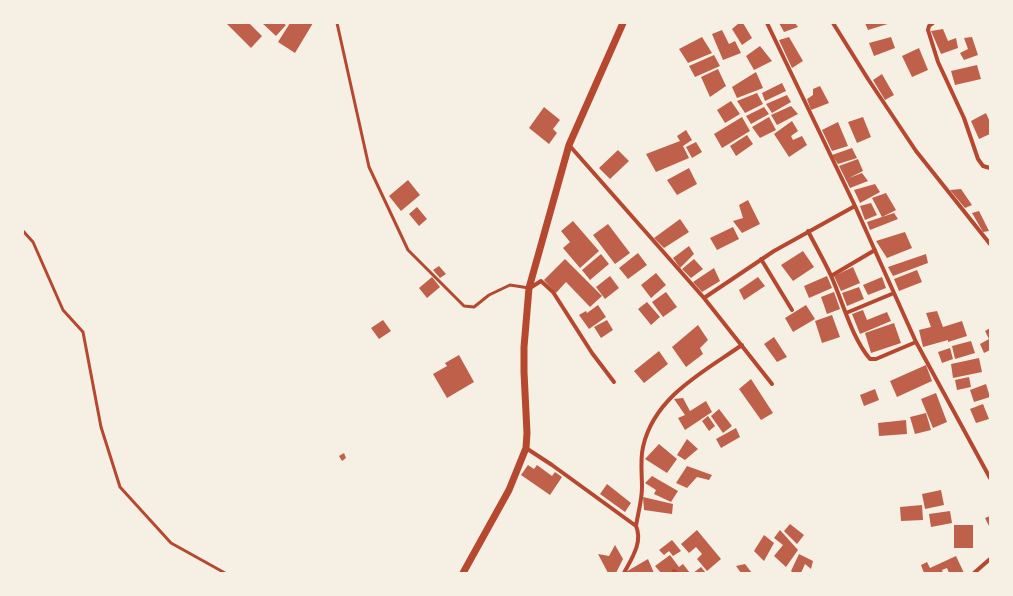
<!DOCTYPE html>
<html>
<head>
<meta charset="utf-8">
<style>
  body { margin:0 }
  #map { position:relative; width:1013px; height:596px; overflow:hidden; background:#f6efe4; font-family:Poppins,sans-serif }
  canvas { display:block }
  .frame { position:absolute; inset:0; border:24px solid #f6efe4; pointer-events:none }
</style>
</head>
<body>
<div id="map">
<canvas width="1013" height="596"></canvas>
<div class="frame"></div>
</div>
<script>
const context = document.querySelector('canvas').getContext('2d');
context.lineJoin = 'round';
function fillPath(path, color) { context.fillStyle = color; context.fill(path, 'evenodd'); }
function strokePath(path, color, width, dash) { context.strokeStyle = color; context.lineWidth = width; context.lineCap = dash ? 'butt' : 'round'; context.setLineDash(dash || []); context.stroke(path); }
fillPath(new Path2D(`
  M226,23H249L262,36L251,48Z
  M262,23H283L286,25L276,36Z
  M290,23H313L295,53L278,42Z
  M739,23H743L752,38L742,45L732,29Z
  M779,23H795L798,27L784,32Z
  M865,23H891L868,30Z
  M943,29L948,41L956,38L958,48L941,54L931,31Z
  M722,30L729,44L735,41L741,53L723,60L712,34Z
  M702,37L712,53L688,63L679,49Z
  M789,37L803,61L792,68L779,40Z
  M891,37L895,48L874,56L869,43Z
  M972,37L978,55L964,60L960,53L968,49L964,38Z
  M760,46L772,61L754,70L746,56Z
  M919,48L928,70L912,77L902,56Z
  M714,55L720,66L695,77L689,66Z
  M977,65L981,79L955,85L951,71Z
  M718,69L726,86L710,97L701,77Z
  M756,72L763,88L737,98L732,87Z
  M882,74L894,95L885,100L873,80Z
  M782,83L786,91L765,101L762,93Z
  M820,86L829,103L811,110L807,99L813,95V89Z
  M757,93L763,104L745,113L737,101Z
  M787,95L791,102L772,113L766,104Z
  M731,101L740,114L725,123L717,110Z
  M791,106L798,114L777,125L771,115Z
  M544,107L560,120L553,129L557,133L549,144L529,128Z
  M764,107L769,114L751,124L746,116Z
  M986,113L990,122V134L979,139L971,121Z
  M742,117L750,131L722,148L714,134Z
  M769,117L776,130L760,138L752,127Z
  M863,117L871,137L857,143L848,122Z
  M792,121L798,131L791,136L793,140L802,136L807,145L789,157L774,134Z
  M838,122L848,146L832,151L822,130Z
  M686,130L692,140L683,146L689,158L656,172L646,154L680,141L677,136Z
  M747,135L753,144L736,156L730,146Z
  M696,142L702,152L692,158L686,147Z
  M852,148L857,158L838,164L832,155Z
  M618,150L629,161L610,179L599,168Z
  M858,159L863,171L849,178L862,173L868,181L850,188L839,166Z
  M689,168L697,184L677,195L667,180Z
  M408,180L420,195L401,211L389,196Z
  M875,184L880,192L860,203L854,190Z
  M961,189L972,205L965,208L950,190Z
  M886,193L896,210L882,217L872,198Z
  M748,200L760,224L742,233L733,221L743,218L739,205Z
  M871,203L877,215L865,220L860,206Z
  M417,207L427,219L419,226L409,214Z
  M979,211L989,231L983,232L972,213Z
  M894,213L898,219L870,230L867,222Z
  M680,219L689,232L664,248L654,238Z
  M573,221L599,251L580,268L563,248L570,242L561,231Z
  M608,224L630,253L615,264L593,235Z
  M733,227L739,239L717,250L710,238Z
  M905,232L912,248L887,258L876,241Z
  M689,246L694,254L680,268L673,258Z
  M803,251L814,267L793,281L781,265Z
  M638,253L647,265L628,279L619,268Z
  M601,254L609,264L590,280L582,270Z
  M926,254L928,263L893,276L888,267Z
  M565,259L602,296L590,307L566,282L556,293L544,280Z
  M694,259L703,269L691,278L682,269Z
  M439,266L446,274L440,278L433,270Z
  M853,267L860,283L841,291L834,276Z
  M714,268L720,281L702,292L693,282Z
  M917,270L922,282L899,291L894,279Z
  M656,273L666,285L651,298L641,285Z
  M610,276L619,288L605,299L596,287Z
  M827,276L832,288L809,298L804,286Z
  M432,277L440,287L427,298L419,288Z
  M758,277L765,286L744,300L739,290Z
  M882,277L886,288L868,295L863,285Z
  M859,287L864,299L847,306L842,293Z
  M666,292L677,307L663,317L652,302Z
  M834,292L840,309L827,314L821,297Z
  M647,302L660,317L651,325L638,309Z
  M598,305L606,317L589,329L579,315L586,311L587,313Z
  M806,305L815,319L793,332L785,318Z
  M863,310L867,320L887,312L891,321L860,334L852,314Z
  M937,311L943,327L962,321L967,336L948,342V340L923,347L919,330L931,327L926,313Z
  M832,315L840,337L822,343L815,321Z
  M383,320L391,331L379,339L371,328Z
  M607,320L613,330L601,338L594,327Z
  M894,323L901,343L871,353L865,333Z
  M698,325L708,340L700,348L703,354L686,367L672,347Z
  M990,328V350L984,353L980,344L989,339L985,331Z
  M774,337L787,357L777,362L764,344Z
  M971,341L975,353L955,359L952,346Z
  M950,348L953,359L942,363L938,352Z
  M659,351L668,364L644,383L634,371Z
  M459,355L474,382L447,398L433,374L447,366L445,363Z
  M979,358L982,372L953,378L951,364Z
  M926,365L932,381L897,397L890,381Z
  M969,377L971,387L957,390L955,380Z
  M751,379L773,413L761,420L739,389Z
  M986,384L990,397L974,402L970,390Z
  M875,389L879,400L864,406L860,395Z
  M936,393L947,422L933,428L921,399Z
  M683,398L690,411L706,401L712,412L685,430L678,418L685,415L674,399Z
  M983,404L989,419L976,423L970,409Z
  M719,409L732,426L723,433L711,416Z
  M926,413L931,430L915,434L910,417Z
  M708,416L715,426L709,431L702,421Z
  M906,420L907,434L879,436L878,423Z
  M736,428L740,437L721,448L716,439Z
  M687,439L698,449L685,460L677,455Z
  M659,444L677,459L667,473L645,459Z
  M344,453L346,458L342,461L339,456Z
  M528,465L534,469L537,465L552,476L555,472L562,477L550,495L521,475Z
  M687,466L712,475L709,480L697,477L687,488L676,483Z
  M652,476L678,491L671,502L654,494L656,490L645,483Z
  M607,484L631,503L625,512L600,494Z
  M941,490L944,505L925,509L922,494Z
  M643,497L673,504L672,514L644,510Z
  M922,505L923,520L901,521L900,507Z
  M950,511L952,523L931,527L929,514Z
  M990,516V528L985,518Z
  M790,524L804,535L797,544L784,531Z
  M954,525H973V548H954Z
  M697,530L721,559L707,571L697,559L702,554L696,547L689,553L681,544Z
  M780,530L798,550L786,567L774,556L783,545L774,538Z
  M764,535L774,543L764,561L754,551Z
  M672,540L681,551L673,556L669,551L664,555L659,550Z
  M615,545L623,559L616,573H608L598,554L609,556Z
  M799,554L813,561L811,569L805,564L801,573H793L791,571Z
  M670,555L679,567L683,564L690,573H661L655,566Z
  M956,556L964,573H949L947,568L942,570L943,573H924L921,565L927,562L930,568Z
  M648,559L654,573H624Z
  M745,564L752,573H741L736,566Z
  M701,567L706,573H693Z`), '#bf614a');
strokePath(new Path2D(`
  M337,23L369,167L408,250L464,306L474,307L489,295L510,285L529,288
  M23,231L33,242L63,310L83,332L101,427L120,487L171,543L225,573`), '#b5482f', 3);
strokePath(new Path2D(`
  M767,23L855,206L916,342L990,478
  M833,23L868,79L916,151L990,244
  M933,23L929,26L928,30L938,62L964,118L978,159L983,166L990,168
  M569,145L704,298L772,384
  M808,231C816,247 825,262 832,278C843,303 852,338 870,359H876L916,342
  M761,259L792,310
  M831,276L875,250
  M530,288L541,281L553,292L592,353L614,382
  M704,298L774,251L855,206
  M846,313L894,293
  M526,448L552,465L636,526C643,542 632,558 624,573
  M636,526C638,513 642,500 642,487C642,474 640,460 643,447C654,397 703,372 742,345
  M674,571L676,573
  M974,573L990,559`), '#b5482f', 4);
strokePath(new Path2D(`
  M463,573L509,490L526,448L527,433L524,372V347L529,288L569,145L623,23`), '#b5482f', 7);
</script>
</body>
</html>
